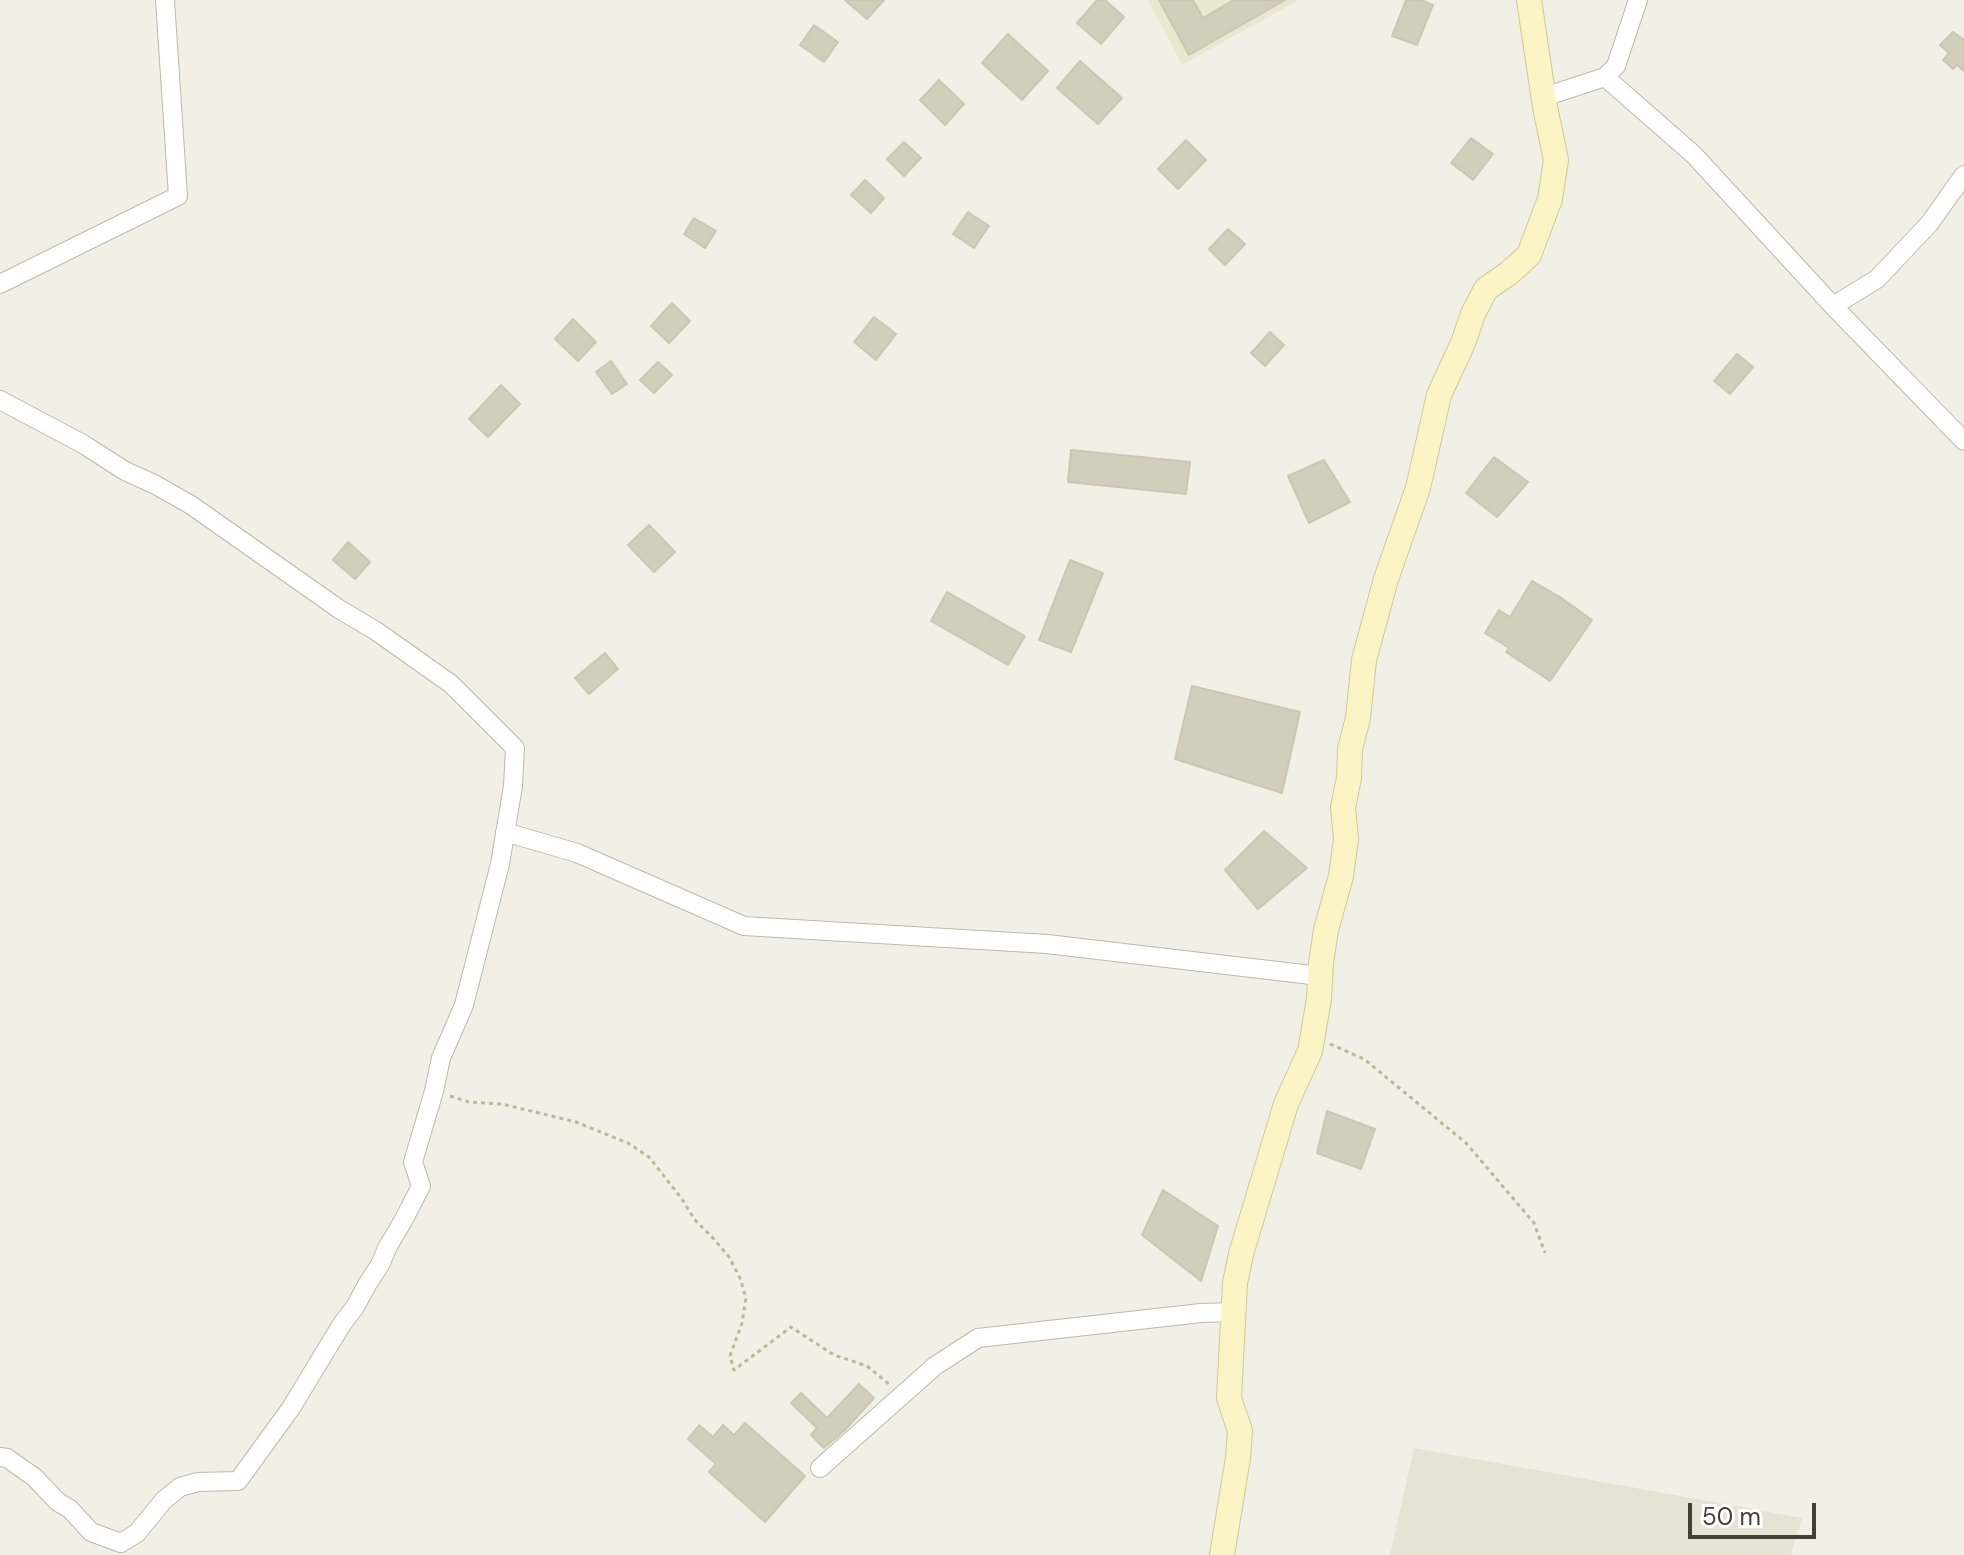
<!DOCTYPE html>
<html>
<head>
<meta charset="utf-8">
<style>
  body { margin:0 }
  #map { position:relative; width:1964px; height:1555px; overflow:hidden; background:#f2f0e6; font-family:"DM Sans",sans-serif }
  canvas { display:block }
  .scale { position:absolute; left:1688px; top:1503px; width:128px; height:36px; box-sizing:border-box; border:4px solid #444036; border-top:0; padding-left:10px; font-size:24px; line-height:28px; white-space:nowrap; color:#444036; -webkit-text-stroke:6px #fff; paint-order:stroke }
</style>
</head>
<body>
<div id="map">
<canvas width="1964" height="1555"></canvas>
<div class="scale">50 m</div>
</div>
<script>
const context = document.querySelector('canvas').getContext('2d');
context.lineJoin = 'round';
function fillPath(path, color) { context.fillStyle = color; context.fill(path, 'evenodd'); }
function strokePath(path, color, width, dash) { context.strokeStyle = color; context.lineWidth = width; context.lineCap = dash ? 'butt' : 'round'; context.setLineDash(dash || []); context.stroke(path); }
fillPath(new Path2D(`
  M1414,1448L1802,1518L1791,1555H1390Z`), '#e6e2d4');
fillPath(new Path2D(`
  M1148,0H1299L1182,65Z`), '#eae6d0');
const building = new Path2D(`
  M845,0H884L867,19Z
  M1097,0H1105L1124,17L1101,44L1077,23Z
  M1159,0H1193L1203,18L1234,0H1285L1189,55Z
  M1406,0H1421L1433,5L1417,45L1392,36Z
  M814,25L838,42L824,62L800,45Z
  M1953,32L1964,40V71L1957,65L1953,69L1943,60L1949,53L1940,45Z
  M1008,34L1048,71L1022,100L982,63Z
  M1080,61L1122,98L1098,124L1057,88Z
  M939,80L964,104L945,125L920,100Z
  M1471,138L1493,154L1473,180L1451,163Z
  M1186,140L1206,160L1178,189L1158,169Z
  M904,142L921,158L904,176L887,159Z
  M865,180L884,198L871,213L851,195Z
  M968,212L989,226L974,248L953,234Z
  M694,218L716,231L705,248L684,234Z
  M1228,229L1245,244L1225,265L1209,249Z
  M672,303L690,321L669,343L651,326Z
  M874,317L896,334L876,360L854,342Z
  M573,319L596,342L578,361L555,339Z
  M1270,332L1284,345L1265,366L1251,353Z
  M1737,354L1753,367L1730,394L1714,381Z
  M611,361L627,384L612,394L596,372Z
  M658,362L672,375L654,393L640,380Z
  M501,385L520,404L488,437L469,419Z
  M1071,450L1190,462L1186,494L1068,482Z
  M1494,457L1528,482L1497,517L1466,493Z
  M1324,460L1350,502L1309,523L1288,476Z
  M649,525L675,552L654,572L628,545Z
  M348,542L370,562L355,579L333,560Z
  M1070,560L1103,573L1071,652L1039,640Z
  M1532,581L1560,597L1592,620L1550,681L1506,652L1509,648L1485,633L1499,610L1510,617Z
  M947,592L1025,636L1008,665L931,621Z
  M605,653L618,669L589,694L575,678Z
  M1192,686L1300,712L1282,793L1175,759Z
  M1264,831L1307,868L1258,909L1225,870Z
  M1327,1111L1375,1129L1361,1169L1317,1153Z
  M1163,1190L1218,1226L1201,1281L1142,1235Z
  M859,1384L874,1398L844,1431L824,1448L811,1435L817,1428L791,1403L801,1393L827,1418Z
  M745,1423L805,1476L765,1522L709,1472L716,1464L688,1439L699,1425L713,1437L723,1425L734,1435Z`);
fillPath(building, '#d3cdbc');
strokePath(building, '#cdc6b0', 2);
const street = new Path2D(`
  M1605,77L1694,155L1833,306L1964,441
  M1544,97L1605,77L1616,66L1638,0
  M0,284L178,196L165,0
  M1833,306L1877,279L1929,224L1964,175
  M0,400L83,444L125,471L154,484L191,505L339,609L376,631L451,684L515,748L513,786L500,864L464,1005L441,1058L434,1091L413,1162L421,1186L403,1221L387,1248L380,1265L368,1283L355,1307L342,1324L291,1408L238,1481L198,1482L180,1487L164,1500L137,1533L121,1543L91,1532L70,1509L58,1502L34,1477L7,1458L0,1457
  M505,832L577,853L744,926L1047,944L1320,976
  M820,1468L935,1366L978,1338L1201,1313L1233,1312`);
const secondary = new Path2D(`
  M1222,1555L1238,1458L1240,1431L1229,1398L1235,1283L1241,1254L1286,1104L1310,1051L1319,999L1321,963L1326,930L1341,876L1346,839L1343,807L1349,778L1350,749L1358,718L1364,660L1386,579L1418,488L1439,395L1463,343L1473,314L1486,289L1509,273L1529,255L1550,199L1556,160L1545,107L1529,0`);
strokePath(street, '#bdb9a9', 20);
strokePath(secondary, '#d0c898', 26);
strokePath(new Path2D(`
  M1330,1044L1364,1059L1466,1143L1534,1223L1545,1253
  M450,1096L469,1102L502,1104L576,1122L628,1143L649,1157L682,1199L694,1219L713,1238L729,1257L740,1278L746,1298L742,1323L730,1356L734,1370L791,1327L834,1355L867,1366L890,1385`), '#beb69b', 3, [4, 4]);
strokePath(street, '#fff', 18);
strokePath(secondary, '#fbf5c6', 24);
</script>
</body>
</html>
